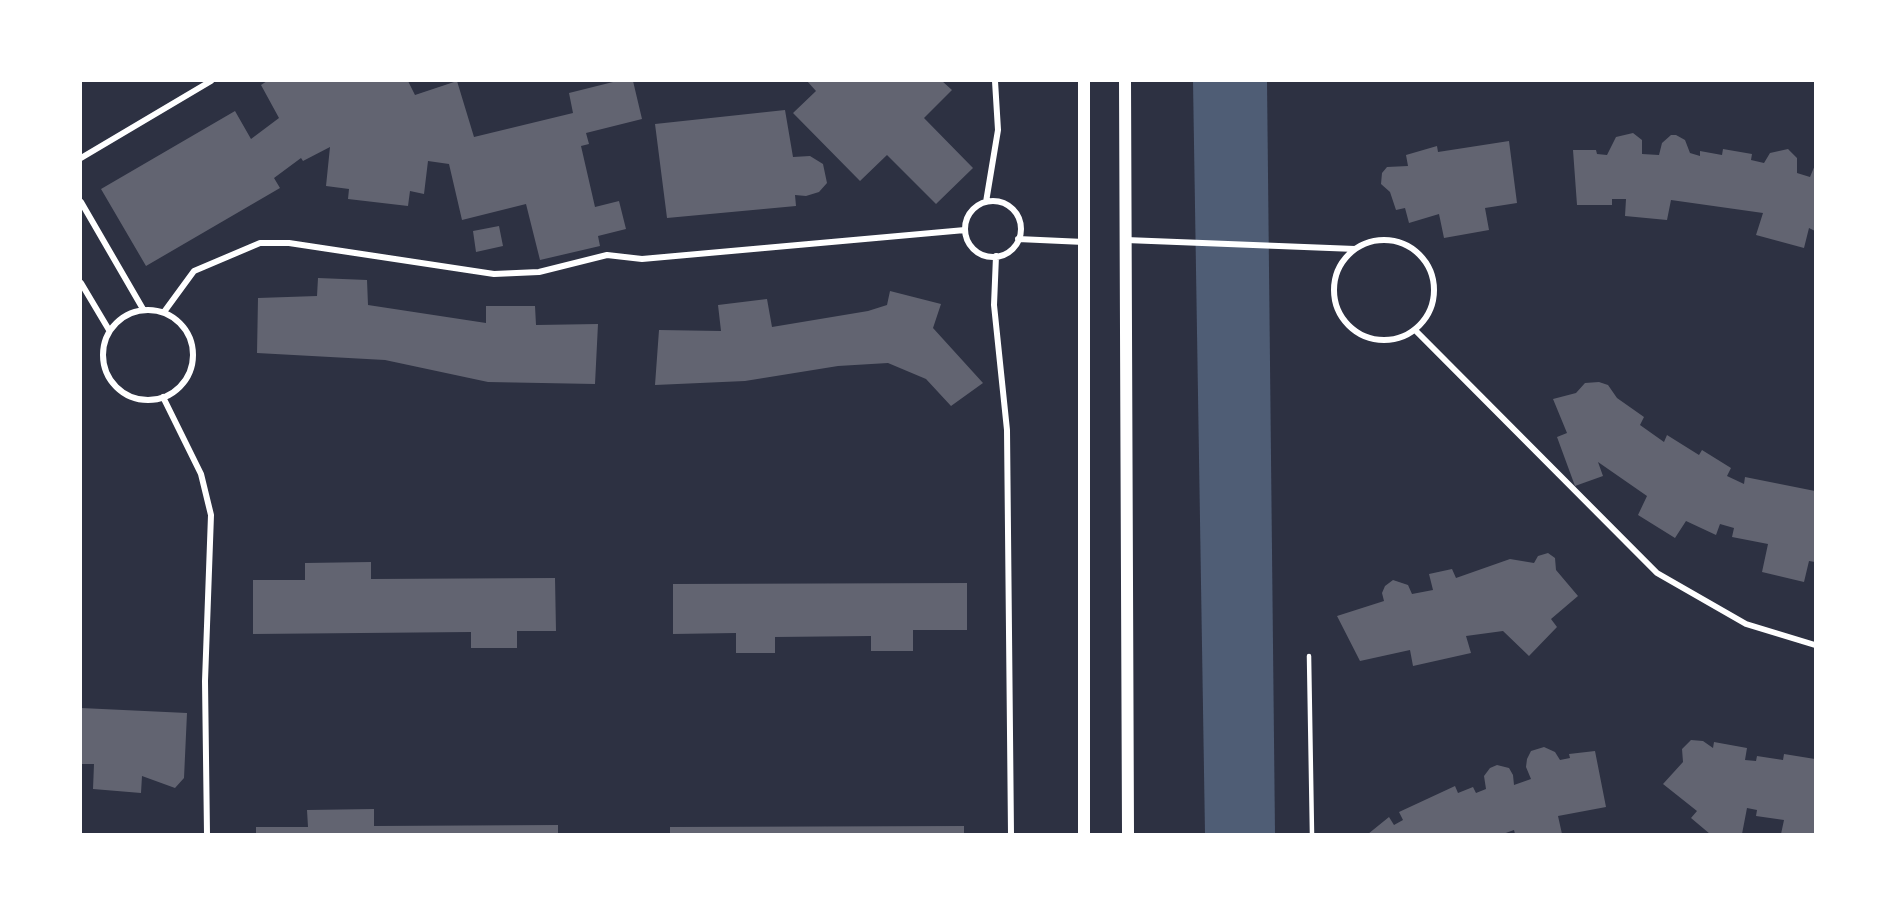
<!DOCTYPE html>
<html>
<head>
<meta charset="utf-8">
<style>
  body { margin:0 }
  #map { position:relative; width:1896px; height:915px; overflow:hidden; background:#2d3142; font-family:Lato,sans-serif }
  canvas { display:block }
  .frame { position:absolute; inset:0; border:82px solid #fff; pointer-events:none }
</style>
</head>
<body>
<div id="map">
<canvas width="1896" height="915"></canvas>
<div class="frame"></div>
</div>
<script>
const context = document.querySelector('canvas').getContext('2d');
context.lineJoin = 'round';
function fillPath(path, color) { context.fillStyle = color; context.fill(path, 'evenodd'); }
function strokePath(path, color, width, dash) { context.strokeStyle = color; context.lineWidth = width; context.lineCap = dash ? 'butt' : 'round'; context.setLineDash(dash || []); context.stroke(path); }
fillPath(new Path2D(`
  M1193,81H1267L1275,834H1205Z`), '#4f5d75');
fillPath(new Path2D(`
  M267,81H408L415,95L457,81L474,137L573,113L569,93L617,81H633L642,119L586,133L589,144L581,146L595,207L619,201L626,229L598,236L600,246L540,260L526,204L462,220L449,164L428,161L424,194L410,191L408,206L348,199L349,189L326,186L330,147L303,161L301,158L274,178L280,188L146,266L101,189L235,111L251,139L279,118L261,85Z
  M807,81H942L952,90L924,118L973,168L936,204L887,155L860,181L793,113L816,91Z
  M785,110L793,157L810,156L823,164L827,183L819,192L806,196L795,195L796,206L667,218L655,124Z
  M1633,133L1642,140V154L1659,155L1662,143L1671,135H1676L1685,140L1690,153L1700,156V151L1722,155L1723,149L1752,154L1751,160L1764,163L1770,153L1788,149L1797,158V173L1810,177L1815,165V231L1809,228L1804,248L1756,235L1763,213L1671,200L1667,220L1625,216L1626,199H1612V205H1577L1573,150H1596L1597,154L1607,155L1616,137Z
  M1509,141L1517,203L1485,208L1489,230L1444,238L1439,214L1409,223L1405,208L1396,210L1390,192L1381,184L1382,173L1387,167L1408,166L1406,155L1437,146L1438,152Z
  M499,226L503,246L476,252L473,231Z
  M318,278L367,280L368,305L486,323V306H535L536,325L598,324L595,384L488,382L385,360L257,353L258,298L317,296Z
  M890,291L941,304L933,328L983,383L951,406L926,379L888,363L838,366L745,381L655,385L659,330L721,331L718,305L767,299L772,327L868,311L887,305Z
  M1599,382L1608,385L1617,398L1644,417L1640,425L1664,442L1667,435L1699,455L1702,450L1731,468L1727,476L1744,484L1745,477L1815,491V562L1809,561L1804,582L1762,572L1768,544L1732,537L1734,528L1720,524L1716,535L1686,521L1675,538L1638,515L1647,496L1598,462L1603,476L1575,486L1557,437L1567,433L1553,399L1576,393L1585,383Z
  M1548,553L1555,558L1556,570L1578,596L1551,619L1557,627L1529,656L1503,631L1466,636L1471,653L1413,666L1410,650L1360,661L1337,616L1384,601L1382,593L1385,586L1393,580L1408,585L1412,594L1433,590L1429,574L1452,569L1456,578L1510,559L1534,563L1538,556Z
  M371,562V579L555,578L556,631H517V648H471V632L253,634V580H305V563Z
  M967,583V630H913V651H871V636L775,637V653H736V633L673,634V584Z
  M81,708L187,713L184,778L175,788L142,776L141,793L93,789L94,764H81Z
  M1691,740L1703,741L1713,748L1714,742L1747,748L1745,760L1756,761L1757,756L1783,760L1784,754L1815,759V834H1781L1784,820L1756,816L1757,810L1747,808L1742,834H1710L1691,818L1697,811L1663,784L1683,762L1682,749Z
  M1544,747L1555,752L1560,760L1570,758L1569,754L1595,751L1606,807L1558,816L1562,834H1515L1514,830L1503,834H1368L1389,817L1394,825L1403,820L1399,812L1455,786L1458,793L1473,787L1476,793L1486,789L1484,776L1490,768L1497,765L1509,768L1513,775L1514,785L1531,779L1526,767L1527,759L1531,751Z
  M374,809V826L558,825V834H256V827H308L307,810Z
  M964,826V834H670V827Z`), '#626471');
strokePath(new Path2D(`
  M1309,656L1312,834`), '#fff', 4.5);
strokePath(new Path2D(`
  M81,158L211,81
  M965 229a28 28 0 1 1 56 0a28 28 0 1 1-56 0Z
  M81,202L143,309
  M986,202L998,130L995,81
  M1018,239L1084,242
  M1334 290a50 50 0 1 1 100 0a50 50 0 1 1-100 0Z
  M1126,240L1355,249
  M996,256L994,305L1007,430L1011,834
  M81,283L109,330
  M103 355a45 45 0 1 1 90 0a45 45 0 1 1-90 0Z
  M164,312L194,271L260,243H289L494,274L539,272L607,255L642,259L965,230
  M1415,330L1657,573L1746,624L1815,645
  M163,397L201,474L211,515L205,681L207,834`), '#fff', 6);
strokePath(new Path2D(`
  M1125,81L1128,834
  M1084,834V81`), '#fff', 12);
</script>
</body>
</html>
